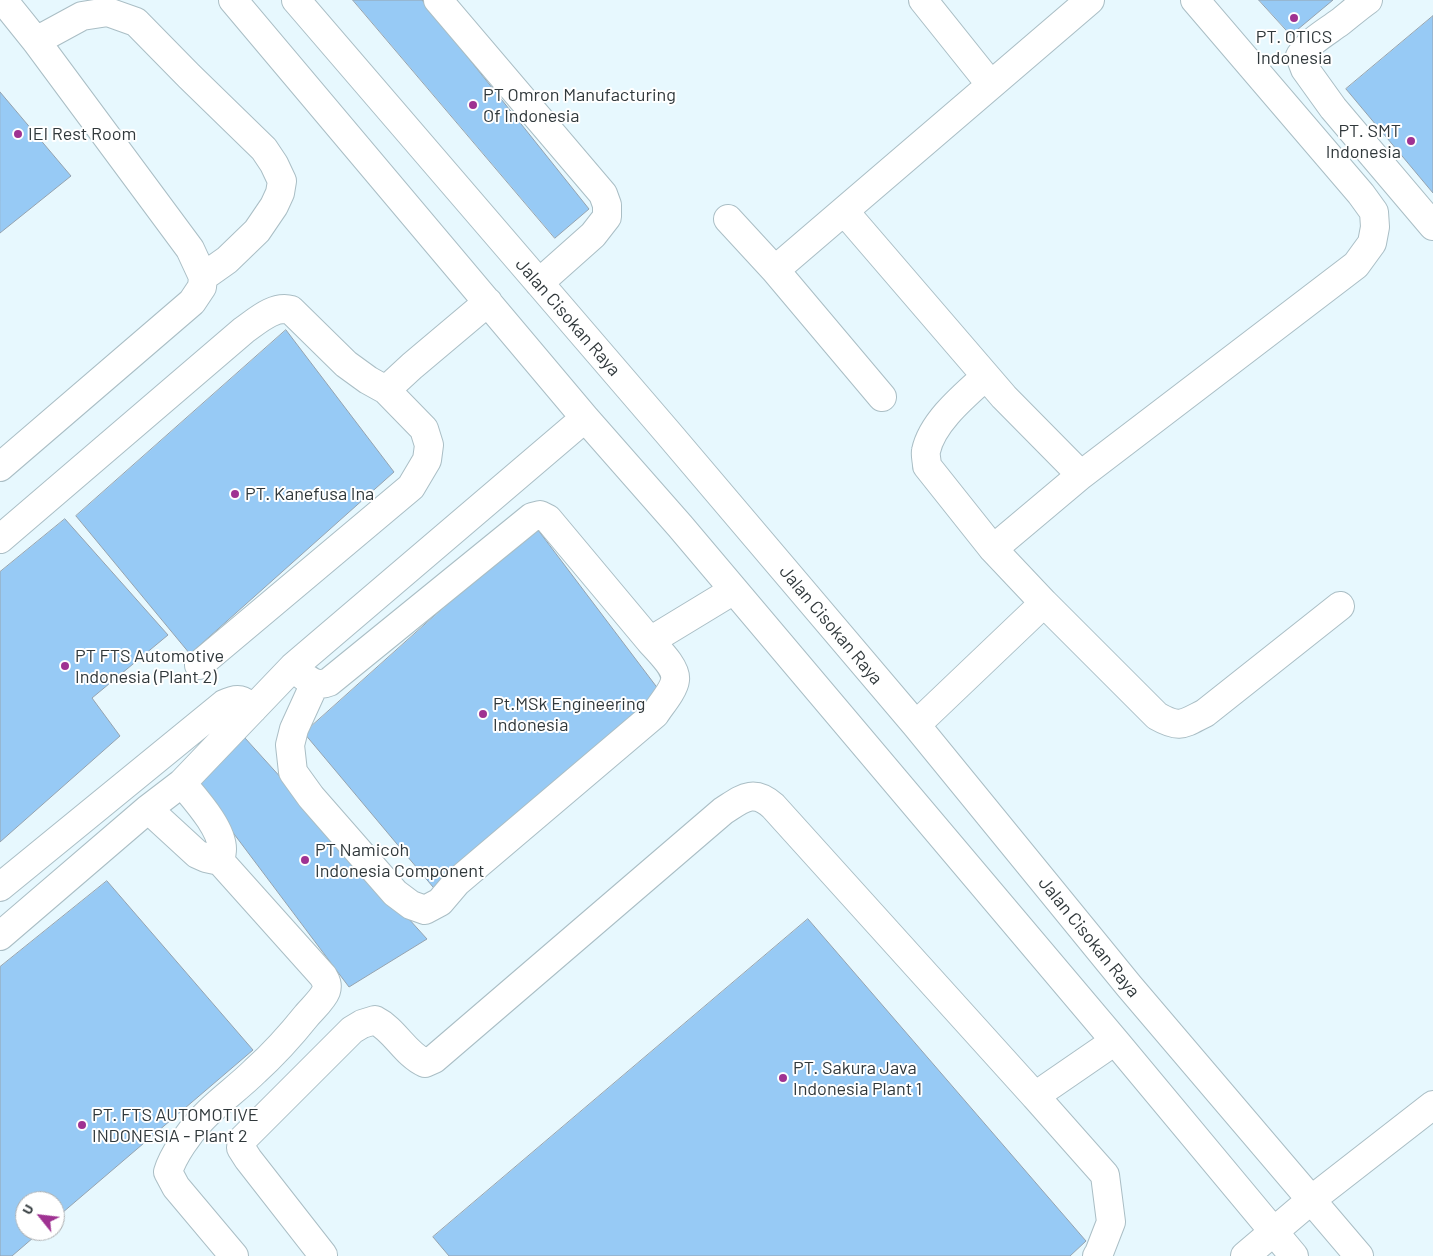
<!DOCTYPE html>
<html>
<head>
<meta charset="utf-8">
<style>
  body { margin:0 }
  #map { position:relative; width:1433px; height:1256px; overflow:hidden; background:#e7f8fe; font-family:Barlow,sans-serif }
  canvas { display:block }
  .north { position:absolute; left:15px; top:1191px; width:50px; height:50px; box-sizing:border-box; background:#fff; border:1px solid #acafb1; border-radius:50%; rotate:299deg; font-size:14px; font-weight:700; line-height:20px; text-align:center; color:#30383b }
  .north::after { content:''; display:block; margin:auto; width:18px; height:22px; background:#9f3292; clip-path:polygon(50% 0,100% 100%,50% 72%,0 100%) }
</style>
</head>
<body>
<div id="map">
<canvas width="1433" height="1256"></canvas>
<div class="north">U</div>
</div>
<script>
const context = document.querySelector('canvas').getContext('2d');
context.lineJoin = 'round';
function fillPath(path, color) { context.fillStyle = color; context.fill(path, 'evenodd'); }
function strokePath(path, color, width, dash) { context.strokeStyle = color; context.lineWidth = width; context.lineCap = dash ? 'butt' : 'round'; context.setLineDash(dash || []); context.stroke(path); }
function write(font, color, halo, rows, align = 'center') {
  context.font = font + ' Barlow,sans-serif'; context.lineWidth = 4; context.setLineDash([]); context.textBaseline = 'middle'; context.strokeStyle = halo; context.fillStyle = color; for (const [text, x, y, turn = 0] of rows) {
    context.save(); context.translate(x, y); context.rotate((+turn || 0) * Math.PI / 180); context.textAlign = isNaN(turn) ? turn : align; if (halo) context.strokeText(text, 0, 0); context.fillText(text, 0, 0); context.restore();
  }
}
const building = new Path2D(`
  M353,0H422L589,209L555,238Z
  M1259,0H1333L1291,35Z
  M1433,16V193L1346,89Z
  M0,92L71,176L0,233Z
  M286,330L394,472L190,654L76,516Z
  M65,519L168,635L92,698L120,736L0,842V572Z
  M535,526L662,694L438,893L304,733Z
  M245,738L427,939L349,987L195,782Z
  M107,881L253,1050L55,1219V1201H25V1231H41L12,1256H0V967Z
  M808,919L1086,1241L1070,1256H449L433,1237Z`);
fillPath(building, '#97caf5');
strokePath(building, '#95a3af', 1);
const minor = new Path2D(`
  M233,0L585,418L680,526L1115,1041L1294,1256
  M296,0L669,434L916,725L1129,986L1359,1256
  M438,0L603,194L607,205V217L593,235L539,283
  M923,0L991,85
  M1368,0C1358,7 1349,15 1340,22C1325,33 1310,41 1300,56L1305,69L1333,108L1433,226
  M36,41L82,16L108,12L136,22L189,76L264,149L274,164L282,181L280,193L274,206L257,231L227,260L203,277
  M844,211L1004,397L1081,475
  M728,219L775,270L1090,0
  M775,270L882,397
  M0,467L192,302L202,287L203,277L190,249L36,41L3,0
  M0,539L244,330C257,321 274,305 291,310L346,364L368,380L386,390L412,366L488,302
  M993,549L1081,475L1356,265L1372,243L1375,227L1374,212L1361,194L1195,0
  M1044,603L1157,716C1180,729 1183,724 1205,713L1340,606
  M199,665L411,487L427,460L429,445L424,429L386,390
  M301,674C311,682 317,687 329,682L532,517L540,515L548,519L650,641L734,590
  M315,683L294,729L290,745L293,772L311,797L395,893L411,905L425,910L440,902L457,882L655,714C660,706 674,690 675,680C677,668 658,650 650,641
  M916,725L1044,603L993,549L927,466C927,461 925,455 926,451C932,422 965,395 986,376
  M182,783C195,799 222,828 222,849C222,853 221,857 220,861
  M148,809L197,854L206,858L220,861L323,976C326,981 328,985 326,991C323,999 313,1008 307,1015C291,1035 274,1054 255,1071C238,1088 217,1102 201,1120C189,1133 173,1155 168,1172L176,1187L234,1256
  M0,887L224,704C238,697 243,699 253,709
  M0,936L148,809L182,783L293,667L585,418
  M323,1255L248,1159L241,1148L242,1140L352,1030L362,1024L375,1020C395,1030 405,1054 425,1063L434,1059L723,811C742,799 753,788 773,806L1035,1096
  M1097,1256L1099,1253L1111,1222L1105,1175L1035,1096L1115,1041
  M1245,1256L1311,1200L1433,1105`);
strokePath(minor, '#aabec5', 30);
strokePath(minor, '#fff', 28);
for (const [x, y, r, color] of [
  [1294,18,5,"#9f3292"],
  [473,105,5,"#9f3292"],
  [18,134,5,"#9f3292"],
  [1411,141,5,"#9f3292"],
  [235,494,5,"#9f3292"],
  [65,666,5,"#9f3292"],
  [483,714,5,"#9f3292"],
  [305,860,5,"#9f3292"],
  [783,1078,5,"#9f3292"],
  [82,1125,5,"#9f3292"]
]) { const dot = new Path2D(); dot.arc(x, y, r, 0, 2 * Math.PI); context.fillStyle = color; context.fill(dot); strokePath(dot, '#fff', 2); }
write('18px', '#30383b', '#fff', [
  ["PT. OTICS",1294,37,"center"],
  ["Indonesia",1294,58,"center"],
  ["PT Omron Manufacturing",483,95],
  ["Of Indonesia",483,116],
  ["PT. SMT",1401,131,"right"],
  ["Indonesia",1401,152,"right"],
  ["IEI Rest Room",28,134],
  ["PT. Kanefusa Ina",245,494],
  ["PT FTS Automotive",75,656],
  ["Indonesia (Plant 2)",75,677],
  ["Pt.MSk Engineering",493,704],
  ["Indonesia",493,725],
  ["PT Namicoh",315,850],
  ["Indonesia Component",315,871],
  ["PT. Sakura Java",793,1068],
  ["Indonesia Plant 1",793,1089],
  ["PT. FTS AUTOMOTIVE",92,1115],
  ["INDONESIA - Plant 2",92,1136]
], 'left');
write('18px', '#30383b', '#fff', [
  ["Jalan Cisokan Raya",568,317,49],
  ["Jalan Cisokan Raya",831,625,50],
  ["Jalan Cisokan Raya",1089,937,51]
]);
</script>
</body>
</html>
